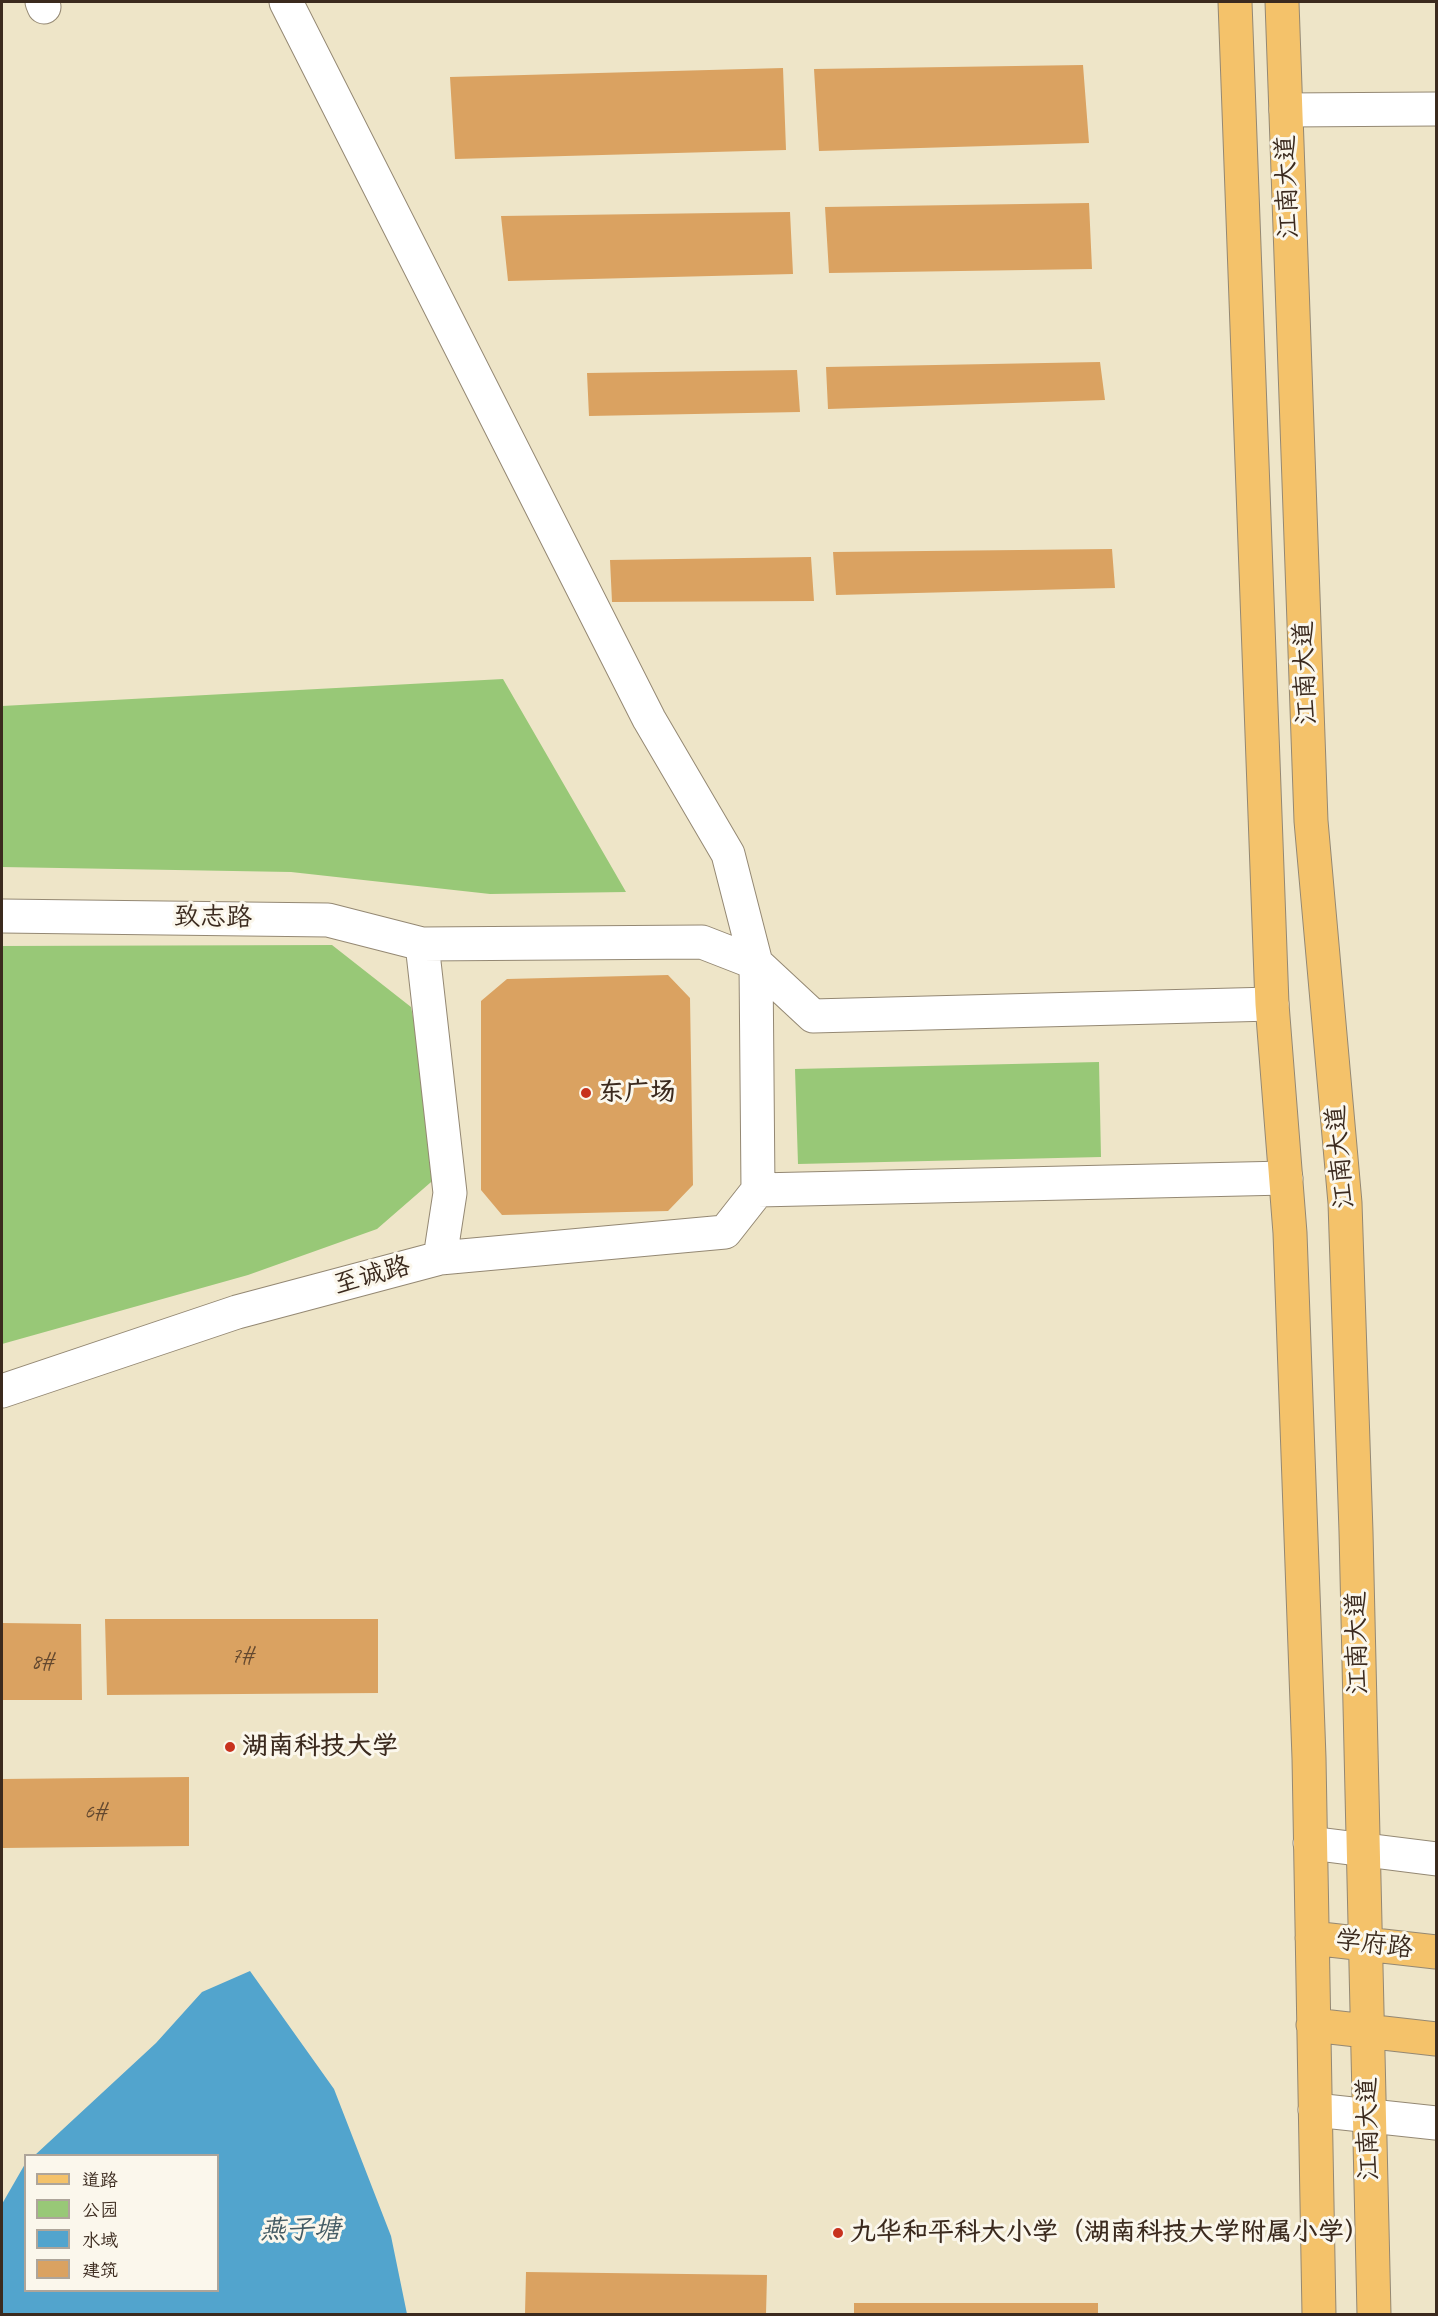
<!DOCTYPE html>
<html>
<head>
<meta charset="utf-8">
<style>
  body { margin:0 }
  #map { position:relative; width:1438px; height:2316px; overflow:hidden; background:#eee5c8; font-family:Caveat,"LXGW WenKai TC",sans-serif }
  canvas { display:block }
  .frame { position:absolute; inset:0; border:3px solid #3b2a1e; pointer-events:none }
  .legend { position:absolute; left:24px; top:2154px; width:195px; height:138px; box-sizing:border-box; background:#fbf7ec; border:2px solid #aea59a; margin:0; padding:8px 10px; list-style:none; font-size:18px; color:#3b2a1e }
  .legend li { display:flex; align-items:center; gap:12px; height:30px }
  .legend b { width:30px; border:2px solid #aea59a }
</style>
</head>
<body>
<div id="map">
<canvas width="1438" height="2316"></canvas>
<div class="frame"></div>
<ul class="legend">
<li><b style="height:8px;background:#f4c26a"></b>道路</li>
<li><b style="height:16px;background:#98c877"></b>公园</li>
<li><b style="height:16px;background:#52a4cd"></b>水域</li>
<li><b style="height:16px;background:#daa261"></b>建筑</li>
</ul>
</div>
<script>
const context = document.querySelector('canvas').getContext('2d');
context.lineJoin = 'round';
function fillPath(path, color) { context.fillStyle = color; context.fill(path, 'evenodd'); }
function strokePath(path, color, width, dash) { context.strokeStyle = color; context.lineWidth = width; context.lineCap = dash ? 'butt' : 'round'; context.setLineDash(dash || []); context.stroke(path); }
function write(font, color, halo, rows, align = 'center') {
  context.font = font + ' Caveat,"LXGW WenKai TC",sans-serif'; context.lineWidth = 6; context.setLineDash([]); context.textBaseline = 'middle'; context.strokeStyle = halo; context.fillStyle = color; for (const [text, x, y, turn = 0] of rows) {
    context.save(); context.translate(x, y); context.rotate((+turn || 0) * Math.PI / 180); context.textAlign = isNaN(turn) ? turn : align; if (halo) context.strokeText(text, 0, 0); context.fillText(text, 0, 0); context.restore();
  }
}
fillPath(new Path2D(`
  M503,679L626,892L490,894L291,872L2,867V706Z
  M332,945L411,1007L428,1092L438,1176L377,1229L248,1275L2,1344V946Z
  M1099,1062L1101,1157L798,1164L795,1069Z`), '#98c877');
fillPath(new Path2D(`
  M250,1971L334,2089L391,2236L407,2314H2V2204L25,2164L26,2290H218V2156L35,2155L156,2043L202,1992Z`), '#52a4cd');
fillPath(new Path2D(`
  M1083,65L1089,143L819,151L814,69Z
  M783,68L786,150L455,159L450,77Z
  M1089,203L1092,269L829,273L825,207Z
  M790,212L793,274L508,281L501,216Z
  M1100,362L1105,400L828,409L826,367Z
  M797,370L800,412L589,416L587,373Z
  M1112,549L1115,588L836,595L833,552Z
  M811,557L814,601L612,602L610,560Z
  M668,975L690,998L693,1185L668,1211L502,1215L481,1190V1001L507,979Z
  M105,1619H378V1693L107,1695Z
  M2,1623L81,1624L82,1700H2Z
  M189,1777V1846L2,1848V1779Z
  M526,2272L767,2275L766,2314H525Z
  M854,2303H1098V2314H854Z`), '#daa261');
const minor = new Path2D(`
  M42,2L44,7
  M286,2L649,719L728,854L756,963L758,1190
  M1286,110L1436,109
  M2,916L328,920L422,944L702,942L756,963L813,1016L1272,1004
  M440,1258L725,1232L758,1190L1286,1178
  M2,1391L237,1312L440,1258L450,1193L422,944
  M1310,1843L1436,1859
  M1315,2110L1436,2123`);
const major = new Path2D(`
  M1235,2L1272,1004L1290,1233L1309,1758L1319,2314
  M1282,2L1311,821L1345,1203L1356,1532L1374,2314
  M1312,1938L1436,1952
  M1313,2025L1436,2039`);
strokePath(minor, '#948873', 35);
strokePath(major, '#948873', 35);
strokePath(minor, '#fff', 33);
strokePath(major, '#f4c26a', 33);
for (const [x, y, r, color] of [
  [586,1093,6,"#c8321e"],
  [230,1747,6,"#c8321e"],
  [838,2233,6,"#c8321e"]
]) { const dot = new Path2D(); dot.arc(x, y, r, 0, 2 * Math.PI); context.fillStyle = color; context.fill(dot); strokePath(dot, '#fbf7ec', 2); }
write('22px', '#63482f', null, [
  ["7#",242,1656],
  ["8#",42,1662],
  ["6#",95,1812]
]);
write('26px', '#3b2a1e', '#fbf7ec', [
  ["江南大道",1288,187,-92],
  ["江南大道",1306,673,-92],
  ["致志路",213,918,1],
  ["江南大道",1341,1157,-95],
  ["至诚路",372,1276,-15],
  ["江南大道",1358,1643,-91],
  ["学府路",1374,1945,7],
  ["江南大道",1369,2129,-91]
]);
write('bold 26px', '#3b2a1e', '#fbf7ec', [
  ["东广场",598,1093],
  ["湖南科技大学",242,1747],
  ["九华和平科大小学（湖南科技大学附属小学）",850,2233]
], 'left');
write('italic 27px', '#445b64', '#fbf7ec', [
  ["燕子塘",300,2231]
]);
</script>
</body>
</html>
